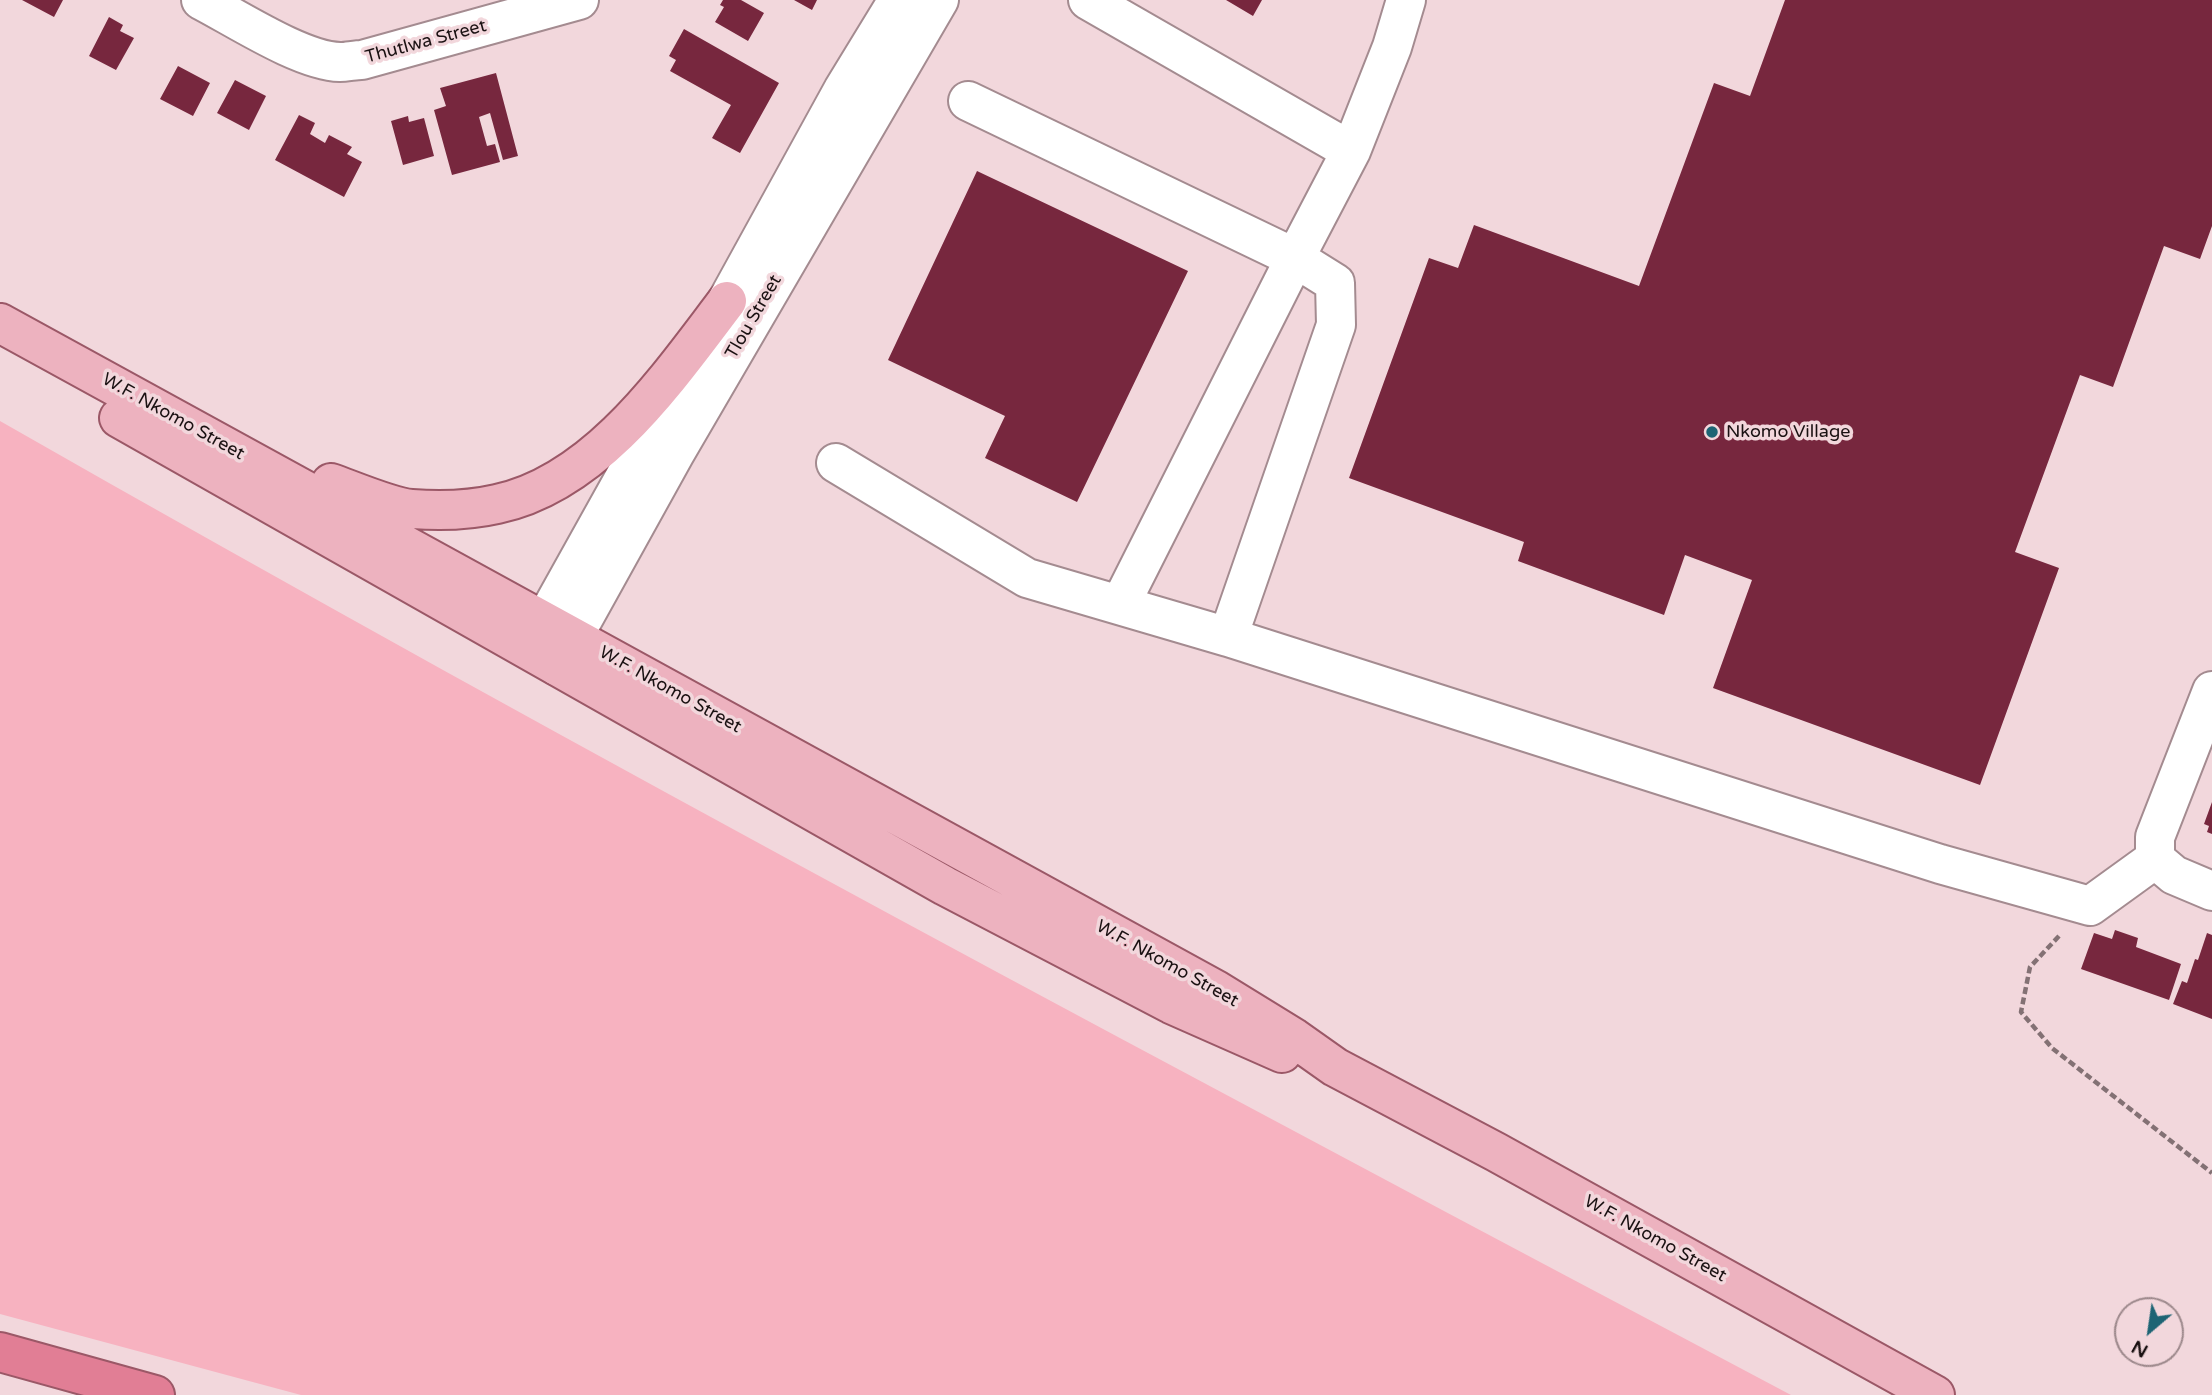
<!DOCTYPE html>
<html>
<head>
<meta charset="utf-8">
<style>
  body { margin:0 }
  #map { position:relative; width:2212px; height:1395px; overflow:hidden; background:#f2d7dc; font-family:"Varela Round",sans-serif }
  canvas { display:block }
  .north { position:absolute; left:2114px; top:1297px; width:70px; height:70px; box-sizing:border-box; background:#f2d7dc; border:2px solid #9c888b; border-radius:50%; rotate:209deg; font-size:19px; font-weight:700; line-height:28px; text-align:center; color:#1a1112 }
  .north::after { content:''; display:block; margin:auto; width:24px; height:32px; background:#1d6474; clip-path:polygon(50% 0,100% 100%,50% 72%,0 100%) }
</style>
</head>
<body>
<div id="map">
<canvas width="2212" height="1395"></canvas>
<div class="north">N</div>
</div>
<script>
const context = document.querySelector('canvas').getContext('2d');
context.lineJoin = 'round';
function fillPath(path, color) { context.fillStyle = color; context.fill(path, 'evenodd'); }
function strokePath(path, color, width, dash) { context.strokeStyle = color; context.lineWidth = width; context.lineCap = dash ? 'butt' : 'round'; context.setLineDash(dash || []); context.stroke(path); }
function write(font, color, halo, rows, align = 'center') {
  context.font = font + ' "Varela Round",sans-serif'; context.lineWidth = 7; context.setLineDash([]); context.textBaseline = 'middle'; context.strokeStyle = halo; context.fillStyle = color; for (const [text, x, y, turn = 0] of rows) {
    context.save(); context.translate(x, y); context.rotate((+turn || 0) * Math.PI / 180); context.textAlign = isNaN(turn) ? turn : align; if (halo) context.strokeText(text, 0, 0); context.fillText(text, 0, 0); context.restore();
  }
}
fillPath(new Path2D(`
  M0,421C590,758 1191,1077 1791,1395H301L0,1314Z`), '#f7b2c0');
fillPath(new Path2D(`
  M22,0H63L54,17Z
  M723,0H741L764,13L748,41L715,22L724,7L720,5Z
  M794,0H817L812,10Z
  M1226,0H1262L1253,16Z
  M1785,0H2212V226L2200,259L2164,246L2113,387L2080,375L2015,552L2059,568L1980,785L1713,688L1752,580L1685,555L1664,615L1518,561L1524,542L1349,478L1429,258L1458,268L1474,225L1639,286L1714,83L1750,96Z
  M109,17L123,25L120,31L134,38L116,70L89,56Z
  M684,29L779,83L740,153L712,138L731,105L670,71L676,60L669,56Z
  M178,66L210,83L193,116L160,99Z
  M496,73L518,156L503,160L490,113L479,117L487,146L495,144L500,162L452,175L434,110L446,106L440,88Z
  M235,80L266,96L249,130L217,113Z
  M299,115L315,123L310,134L325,143L329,135L352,147L347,154L362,162L344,197L275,160Z
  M408,116L409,122L424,118L434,156L403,165L391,121Z
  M977,171L1188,271L1077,502L985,458L1005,416L888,360Z
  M2212,802V834L2207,832L2209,826L2204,824Z
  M2115,930L2138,938L2136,947L2181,964L2169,1000L2081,969L2094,933L2112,939Z
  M2207,933L2212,935V1019L2173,1004L2182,981L2187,983L2195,959L2198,960Z`), '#77273e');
const minor = new Path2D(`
  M201,0C236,18 301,61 340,62C347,62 355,60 362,60L579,0
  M1088,0L1351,151
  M968,101L1295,258L1335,283L1336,325L1228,637
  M836,463L1027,578L1228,637L1940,864L2090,906L2155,859
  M1120,605L1295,258L1351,151L1392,47L1406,0
  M529,649L646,439L727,301L843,90L898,0
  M557,666L675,453L939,0
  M2212,691L2155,837V859L2174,875L2212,891`);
const major = new Path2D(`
  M0,323L1216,990L1294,1038L1335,1067L1496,1152L1935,1395
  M119,418L945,886L1171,1004L1282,1053
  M331,483C351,490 393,508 412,509C439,511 471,510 497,504C597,483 669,377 727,301`);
const highway = new Path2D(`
  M0,1352L155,1395`);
strokePath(minor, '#a48b90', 42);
strokePath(major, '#9b5867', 42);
strokePath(highway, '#9b5867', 42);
strokePath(new Path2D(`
  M2059,936L2030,967L2021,1012L2052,1048L2212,1173`), '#837174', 4.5, [7, 3.5]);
strokePath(minor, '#fff', 38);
strokePath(major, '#edb2bf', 38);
strokePath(highway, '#e17e95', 38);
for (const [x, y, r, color] of [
  [1712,432,7,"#1d6474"]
]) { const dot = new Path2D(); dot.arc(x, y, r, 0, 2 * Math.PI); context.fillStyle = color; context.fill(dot); strokePath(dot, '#f2d7dc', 2.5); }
write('18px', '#1a1112', '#f2d7dc', [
  ["Thutlwa Street",426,42,-15],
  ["Tlou Street",754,317,-60],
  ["W.F. Nkomo Street",173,417,29],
  ["W.F. Nkomo Street",670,690,29],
  ["W.F. Nkomo Street",1167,964,29],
  ["W.F. Nkomo Street",1655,1239,29]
]);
write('18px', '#1a1112', '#f2d7dc', [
  ["Nkomo Village",1726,432]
], 'left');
</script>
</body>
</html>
